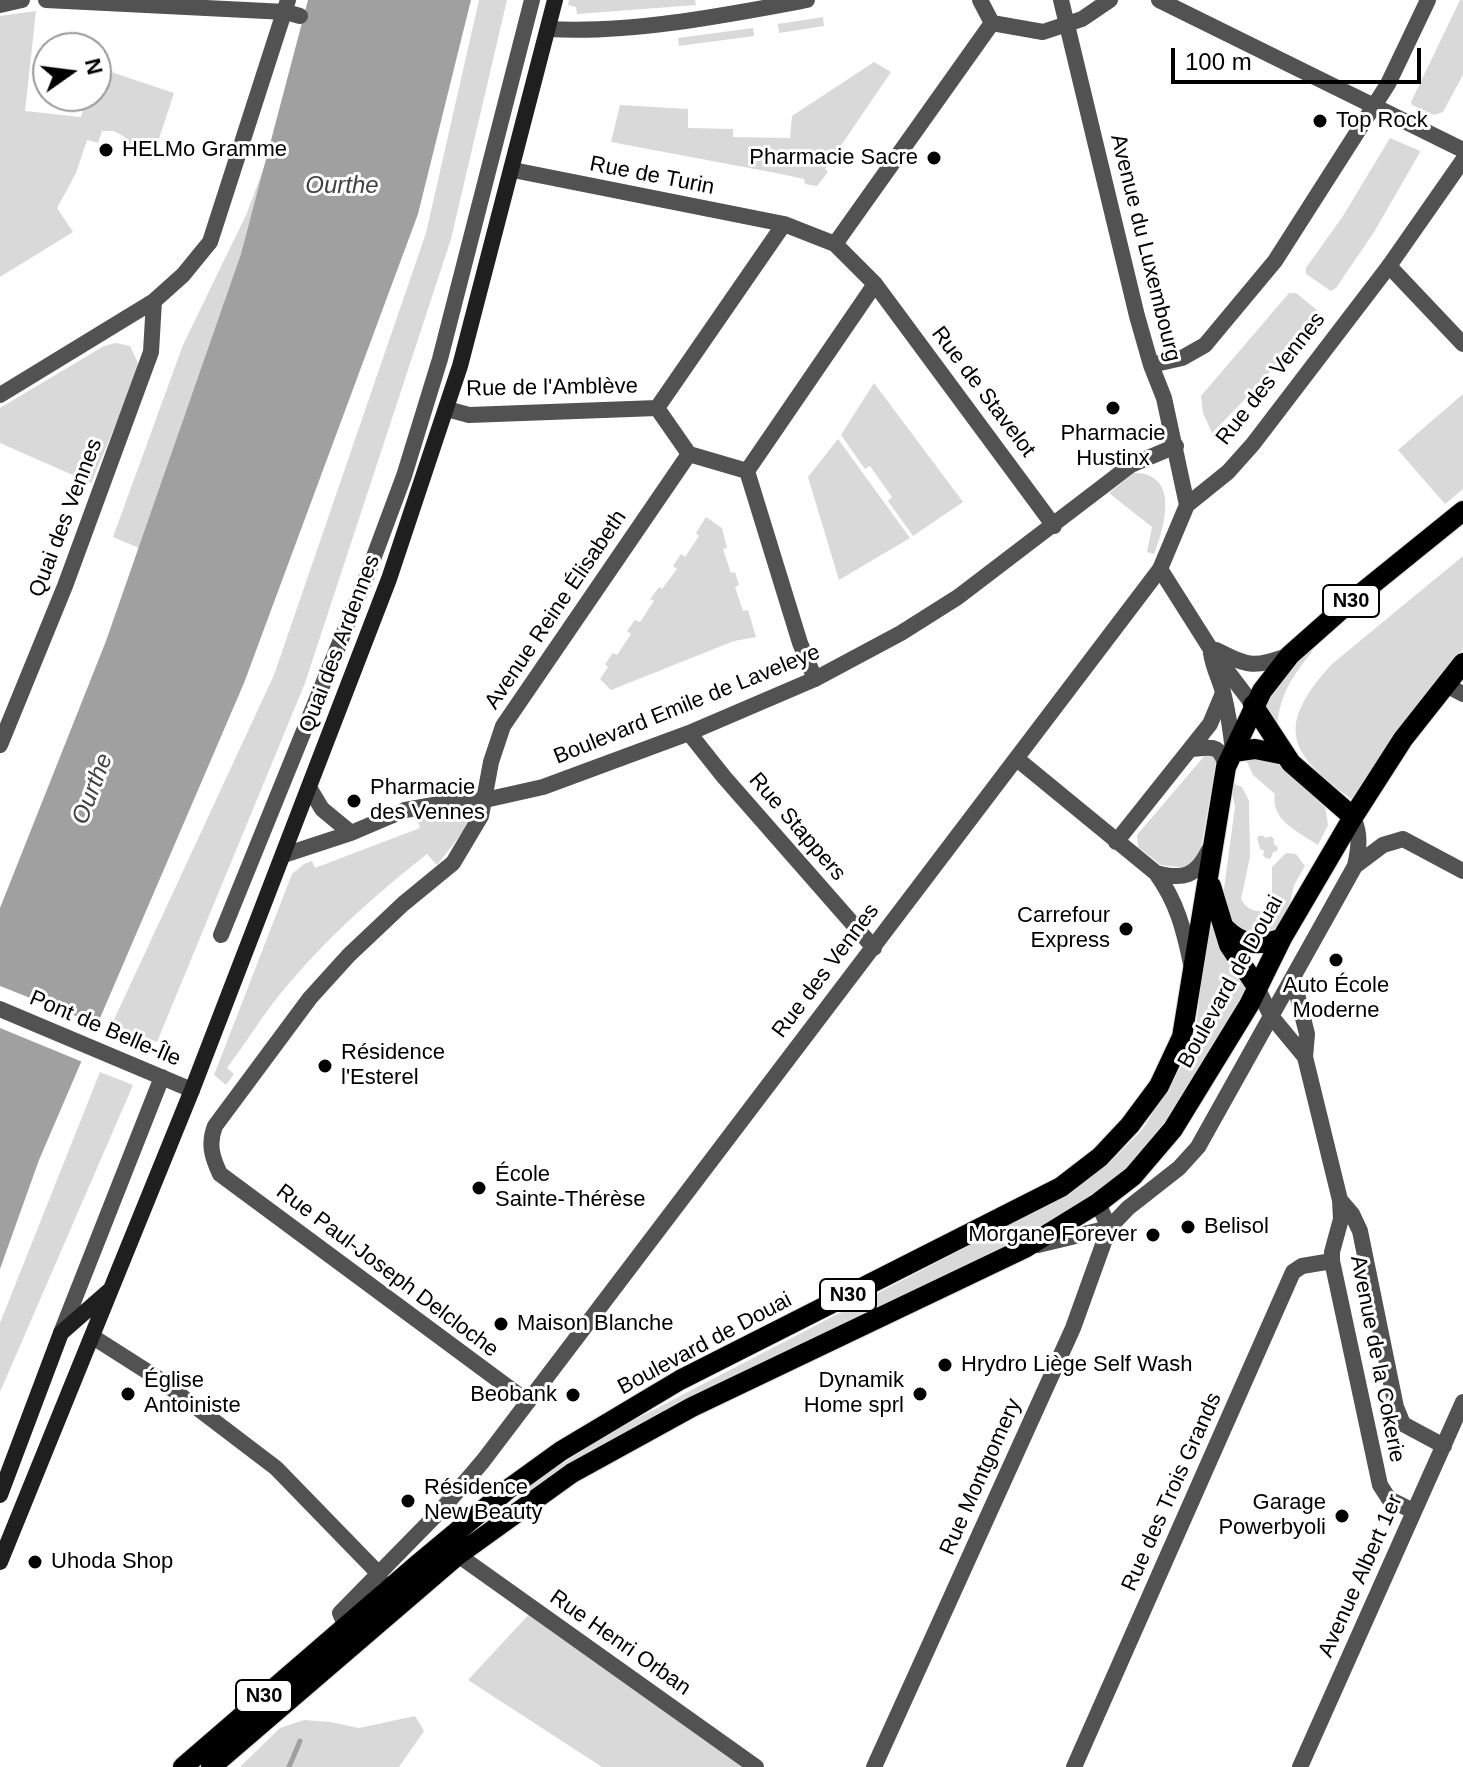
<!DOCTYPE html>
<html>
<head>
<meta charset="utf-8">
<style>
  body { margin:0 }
  #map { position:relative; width:1463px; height:1767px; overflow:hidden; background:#fff; font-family:Arial,sans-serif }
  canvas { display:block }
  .north { position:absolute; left:32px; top:32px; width:80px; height:80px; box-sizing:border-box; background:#fff; border:2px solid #999; border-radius:50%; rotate:76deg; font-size:22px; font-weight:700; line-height:32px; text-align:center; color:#000 }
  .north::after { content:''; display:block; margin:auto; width:28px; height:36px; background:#000; clip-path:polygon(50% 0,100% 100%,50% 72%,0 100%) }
  .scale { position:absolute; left:1171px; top:48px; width:250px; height:36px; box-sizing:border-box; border:4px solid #000; border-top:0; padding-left:10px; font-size:24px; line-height:28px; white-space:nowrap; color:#000; -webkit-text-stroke:6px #fff; paint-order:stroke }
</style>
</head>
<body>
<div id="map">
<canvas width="1463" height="1767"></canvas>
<div class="north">N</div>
<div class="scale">100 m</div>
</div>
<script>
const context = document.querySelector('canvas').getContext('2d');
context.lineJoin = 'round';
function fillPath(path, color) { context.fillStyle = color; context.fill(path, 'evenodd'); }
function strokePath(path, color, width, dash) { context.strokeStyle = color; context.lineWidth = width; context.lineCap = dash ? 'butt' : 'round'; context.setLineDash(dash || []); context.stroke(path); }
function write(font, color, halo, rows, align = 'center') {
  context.font = font + ' Arial,sans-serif'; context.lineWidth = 6; context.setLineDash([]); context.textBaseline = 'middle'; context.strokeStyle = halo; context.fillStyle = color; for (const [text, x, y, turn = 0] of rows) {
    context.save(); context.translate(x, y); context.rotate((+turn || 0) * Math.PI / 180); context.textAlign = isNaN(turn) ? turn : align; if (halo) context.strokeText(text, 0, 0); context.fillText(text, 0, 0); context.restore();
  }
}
fillPath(new Path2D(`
  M479,0H507L451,239L305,683L157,1042L112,1024L274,675L426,233Z
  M569,0H695L696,5L577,14L576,7L568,5Z
  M1460,0H1463V75L1443,112L1434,115L1412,105L1411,102Z
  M36,11L25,111L81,117L87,96H96V67L174,93L152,160L121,150L125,137L114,131H102L98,143L87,140L76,173L57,208L73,232L0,277V16Z
  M823,17L824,26L779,33L778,24Z
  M753,28L754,36L679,46L678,38Z
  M874,62L891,72L825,169L828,172L817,186L805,184L804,179L781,174L611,142L620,105L688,109V128L733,129V137L790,138L792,116Z
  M279,126L217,357L146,551L113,537L183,345L247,213Z
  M1390,138L1420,151L1419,154L1374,232L1336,288L1331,291L1306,274V268L1343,216Z
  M1289,293H1296L1318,311L1260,384L1212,433L1203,413L1201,396Z
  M116,343L130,346L138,363L132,386L91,483L0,443V408L104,346Z
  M874,383L963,502L913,536L888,501L892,497L870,466L865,469L841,435Z
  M1463,394V489L1445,504L1398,450Z
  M838,439L910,538L839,580L808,477Z
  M1134,473C1180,473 1165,527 1154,554L1147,552L1152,527L1109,493Z
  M706,517L722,528L727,548L723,549L731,573L735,572L739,585L735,587L743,611L748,610L756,637L734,641L611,690L600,679L608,667L605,664L613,653L617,655L631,634L627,631L635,620L640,622L654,601L650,599L659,587L662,589L677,569L673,566L681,554L685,557L699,536L696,533Z
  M1463,556V650C1419,699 1387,743 1353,800C1290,755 1273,728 1332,664Z
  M1310,649L1312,652C1292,676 1278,698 1277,730L1263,705L1280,679Z
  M1206,754L1213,755L1216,762L1200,854L1187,868L1161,865L1138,847L1137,835Z
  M1255,757L1277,760L1325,806L1328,825L1318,845C1299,832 1270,820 1275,794L1253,775L1246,760Z
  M1230,782L1242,787L1249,801L1250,857L1241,899C1248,912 1258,912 1272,911V867L1286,853L1296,854L1305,866L1294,885L1287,916L1282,926L1266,935L1245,932L1229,921L1223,896L1235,807Z
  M441,813H468L471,817L466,828L437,865L427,854C371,898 317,947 273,1003C257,1024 243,1047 227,1068L234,1074L226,1085L214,1075L292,874L304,864L312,861L315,868L420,828L417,818Z
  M1262,835L1266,838L1271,836L1274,839V844L1278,847L1277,851L1273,852L1271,858L1268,859L1263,856L1264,851L1260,849L1257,837Z
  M1211,922L1220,948L1248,991L1188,1096L1121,1179L1075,1212L518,1502L519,1492L611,1432L1072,1192L1111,1161L1142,1130L1183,1064L1196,1027L1207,933Z
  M100,1072L133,1085L0,1392V1323Z
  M533,1610L754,1767H602L468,1680Z
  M415,1716L424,1731L399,1767H240L280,1728L304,1720L330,1722L359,1728Z`), '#d9d9d9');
fillPath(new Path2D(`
  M308,0H471L418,214L244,683L39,1160L0,1269V908L106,641L241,254Z`), '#a0a0a0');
fillPath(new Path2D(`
  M0,986L101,1026L85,1063L0,1028Z`), '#fff');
strokePath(new Path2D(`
  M289,1767L300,1741`), '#a0a0a0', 5);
const primary = new Path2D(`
  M1253,705L1291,763L1353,817
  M1233,752L1255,749L1285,755
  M1211,886L1229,945L1257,987
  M1225,928C1242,945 1259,947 1282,938
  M183,1767L418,1564L507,1490L561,1451L680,1380L1061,1187L1100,1157L1130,1125L1159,1086L1182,1037L1226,767L1262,691L1290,655L1343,608L1463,511
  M211,1767L458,1555L572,1473L692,1407L1025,1248L1098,1203L1133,1176L1173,1129L1249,1005L1282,938L1353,817L1403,739L1463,663`);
strokePath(primary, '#dbdbdb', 22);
strokePath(new Path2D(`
  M46,0L286,12L300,16
  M980,0L992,23L1043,32L1082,19L1110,0
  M1159,0L1463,150
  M0,5L22,0
  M548,29C629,34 727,15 807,0
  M513,170L784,224L835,244L875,284L1054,526
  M835,244L992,23
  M1389,266L1463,344
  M0,395L154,301L183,275L210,242L288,0
  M657,408L784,224
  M657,408L689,454L747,471
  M447,409L469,415L657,408
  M747,471L875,284
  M747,471L800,643L815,679
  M1444,684L1463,694
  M689,733L724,777L874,948
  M0,745L65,586L151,352L154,301
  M1192,749C1213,747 1220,744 1226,767
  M1017,759L1156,873C1183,880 1196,877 1209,850
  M310,789L322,809L351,833
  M1116,842L1210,724L1223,693
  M284,855L351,833L405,810L451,802L485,800L543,787L689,733L815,679L901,633L958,597L1131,465L1176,446
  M1355,866L1383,845L1403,839L1463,871
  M1156,873C1177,902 1184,930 1191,964
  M221,935L366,578L404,476L440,359L532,0
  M1293,978L1307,1034L1305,1057L1340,1200L1341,1219L1332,1252V1261L1380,1485L1389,1499L1413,1511
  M1257,987L1271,1016L1305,1057
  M0,1009L192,1090
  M1340,1200L1352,1214L1360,1231L1396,1407L1403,1424L1444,1446
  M1038,1245L1109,1228L1128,1208L1179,1168L1198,1147L1355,866C1359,847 1361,835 1353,817
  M61,1333L162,1077
  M93,1337L159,1379L276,1468L380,1575
  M528,1402L220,1174C212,1157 208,1144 215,1126L310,998L349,955L403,904L453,863L481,816L491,762L503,726L689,454
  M458,1555L756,1767
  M345,1625L340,1613L443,1508L483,1461L1160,569
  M874,1767L1073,1328L1109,1228L1098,1203
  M1074,1767L1293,1272L1302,1266L1332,1261
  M1300,1767L1463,1402`), '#525252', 16);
strokePath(new Path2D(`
  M1061,0L1137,316L1151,365L1164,398L1187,505
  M1151,365L1182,358L1205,345L1275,261L1388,84L1428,0
  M1216,650C1250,667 1253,668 1290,655
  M1211,653C1213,667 1219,678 1223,692C1228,712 1231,731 1233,752
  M1253,705L1210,648L1160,569L1187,505L1228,472L1253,444L1389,266L1463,160`), '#525252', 16);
strokePath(new Path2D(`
  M0,1495L61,1333L110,1290
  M0,1562L192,1090L389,579L460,366L555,0`), '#1f1f1f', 16);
strokePath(primary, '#000', 20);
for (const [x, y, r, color] of [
  [1320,121,8,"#000"],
  [106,150,8,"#000"],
  [934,158,8,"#000"],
  [1113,408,8,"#000"],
  [354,801,8,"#000"],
  [1126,929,8,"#000"],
  [1336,960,8,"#000"],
  [325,1066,8,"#000"],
  [479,1188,8,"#000"],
  [1188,1227,8,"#000"],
  [1153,1235,8,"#000"],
  [501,1324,8,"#000"],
  [945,1365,8,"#000"],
  [128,1394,8,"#000"],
  [920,1394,8,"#000"],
  [573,1395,8,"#000"],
  [408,1501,8,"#000"],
  [1342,1516,8,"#000"],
  [35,1562,8,"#000"]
]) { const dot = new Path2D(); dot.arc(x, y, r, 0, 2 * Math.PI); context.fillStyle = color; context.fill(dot); strokePath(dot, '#fff', 3); }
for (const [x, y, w] of [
  [1351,601,56],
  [848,1295,56],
  [264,1696,56]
]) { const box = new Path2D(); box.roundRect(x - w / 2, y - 16, w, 32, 6); context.fillStyle = '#fff'; context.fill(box); strokePath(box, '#000', 2); }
write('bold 20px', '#000', null, [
  ["N30",1351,601],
  ["N30",848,1295],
  ["N30",264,1696]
]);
write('22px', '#000', '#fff', [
  ["Top Rock",1336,121],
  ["HELMo Gramme",122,150],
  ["Pharmacie Sacre",918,158,"right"],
  ["Pharmacie",1113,434,"center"],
  ["Hustinx",1113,459,"center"],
  ["Pharmacie",370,788],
  ["des Vennes",370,813],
  ["Carrefour",1110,916,"right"],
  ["Express",1110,941,"right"],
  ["Auto École",1336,986,"center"],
  ["Moderne",1336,1011,"center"],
  ["Résidence",341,1053],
  ["l'Esterel",341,1078],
  ["École",495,1175],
  ["Sainte-Thérèse",495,1200],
  ["Belisol",1204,1227],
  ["Morgane Forever",1137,1235,"right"],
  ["Maison Blanche",517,1324],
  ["Hrydro Liège Self Wash",961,1365],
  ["Église",144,1381],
  ["Antoiniste",144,1406],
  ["Dynamik",904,1381,"right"],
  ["Home sprl",904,1406,"right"],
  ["Beobank",557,1395,"right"],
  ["Résidence",424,1488],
  ["New Beauty",424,1513],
  ["Garage",1326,1503,"right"],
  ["Powerbyoli",1326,1528,"right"],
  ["Uhoda Shop",51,1562]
], 'left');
write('22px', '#000', '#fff', [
  ["Rue de Turin",652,176,11],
  ["Avenue du Luxembourg",1145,248,76],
  ["Rue des Vennes",1271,379,-52],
  ["Rue de l'Amblève",552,388,-1],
  ["Rue de Stavelot",983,392,53],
  ["Quai des Vennes",66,518,-69],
  ["Avenue Reine Élisabeth",556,610,-56],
  ["Quai des Ardennes",340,644,-69],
  ["Boulevard Emile de Laveleye",687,705,-22],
  ["Rue Stappers",797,827,49],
  ["Rue des Vennes",826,971,-53],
  ["Boulevard de Douai",1231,982,-61],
  ["Pont de Belle-Île",105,1029,23],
  ["Rue Paul-Joseph Delcloche",387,1271,37],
  ["Boulevard de Douai",705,1344,-28],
  ["Avenue de la Cokerie",1377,1359,79],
  ["Rue Montgomery",981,1477,-66],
  ["Rue des Trois Grands",1172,1492,-66],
  ["Avenue Albert 1er",1361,1576,-66],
  ["Rue Henri Orban",620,1643,35]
]);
write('italic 24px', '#414141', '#fff', [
  ["Ourthe",342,186],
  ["Ourthe",93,789,-69]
]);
</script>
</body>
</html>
